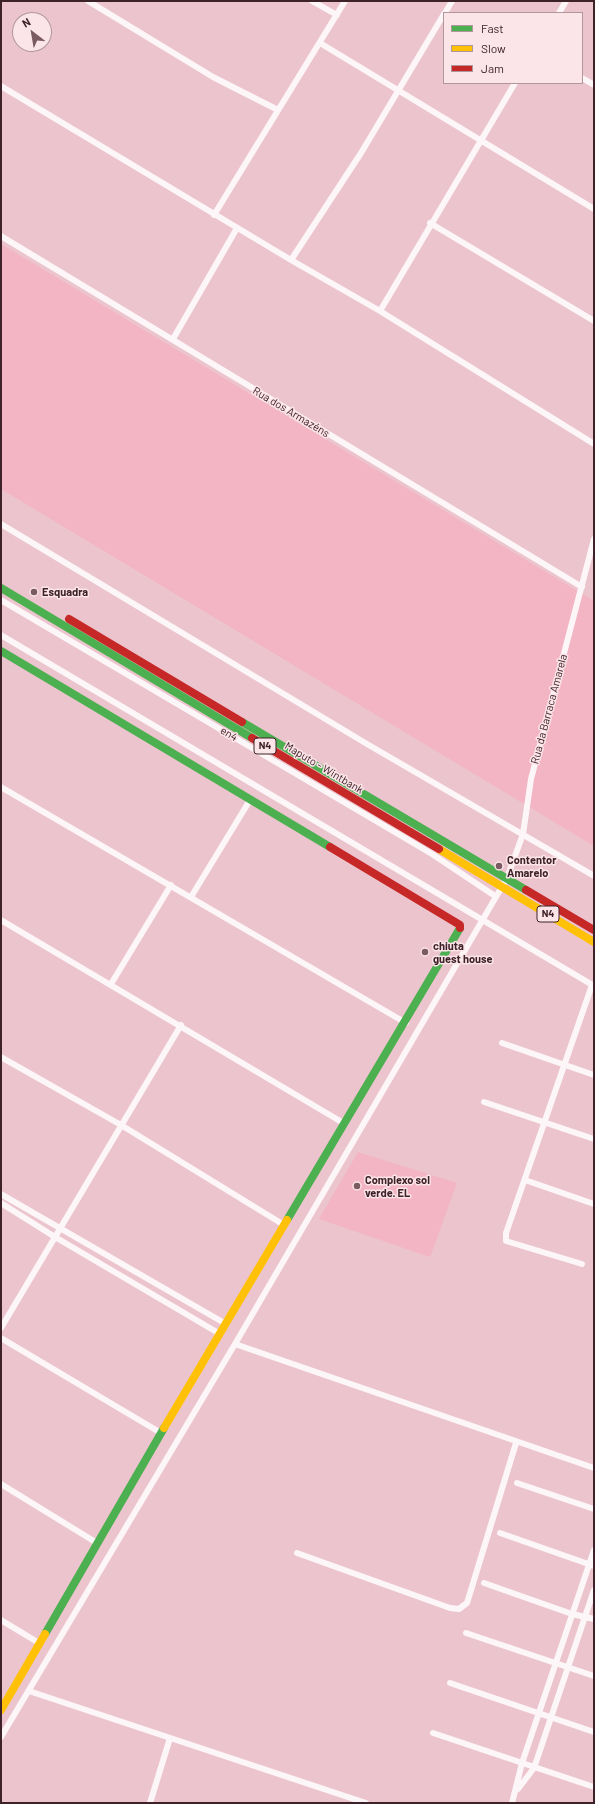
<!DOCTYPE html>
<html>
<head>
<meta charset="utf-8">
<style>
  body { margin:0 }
  #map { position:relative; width:595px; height:1804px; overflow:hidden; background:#ecc4cd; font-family:Barlow,sans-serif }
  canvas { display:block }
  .frame { position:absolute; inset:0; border:2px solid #3e2229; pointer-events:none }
  .legend { position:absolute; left:443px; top:12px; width:140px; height:72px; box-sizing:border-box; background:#fce5e9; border:1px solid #b0979c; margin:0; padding:5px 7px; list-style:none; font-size:12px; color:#3e2229 }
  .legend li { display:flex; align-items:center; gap:8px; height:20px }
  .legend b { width:20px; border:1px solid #b0979c }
  .north { position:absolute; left:12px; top:12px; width:40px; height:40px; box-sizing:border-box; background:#fce5e9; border:1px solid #b0979c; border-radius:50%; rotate:329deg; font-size:11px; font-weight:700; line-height:16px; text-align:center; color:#3e2229 }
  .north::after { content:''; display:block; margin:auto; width:14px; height:18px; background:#7b5b62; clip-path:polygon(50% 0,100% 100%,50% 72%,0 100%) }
</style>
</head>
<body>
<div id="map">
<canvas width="595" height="1804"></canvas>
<div class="frame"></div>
<ul class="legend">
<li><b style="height:5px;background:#4caf50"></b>Fast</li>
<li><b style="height:5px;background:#ffc107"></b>Slow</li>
<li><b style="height:5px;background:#c62828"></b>Jam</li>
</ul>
<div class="north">N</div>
</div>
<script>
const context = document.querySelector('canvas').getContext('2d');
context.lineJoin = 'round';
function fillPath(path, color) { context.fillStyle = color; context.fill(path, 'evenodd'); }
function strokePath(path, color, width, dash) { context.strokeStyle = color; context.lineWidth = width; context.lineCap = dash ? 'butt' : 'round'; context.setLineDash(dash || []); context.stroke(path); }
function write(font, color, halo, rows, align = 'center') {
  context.font = font + ' Barlow,sans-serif'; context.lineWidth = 3; context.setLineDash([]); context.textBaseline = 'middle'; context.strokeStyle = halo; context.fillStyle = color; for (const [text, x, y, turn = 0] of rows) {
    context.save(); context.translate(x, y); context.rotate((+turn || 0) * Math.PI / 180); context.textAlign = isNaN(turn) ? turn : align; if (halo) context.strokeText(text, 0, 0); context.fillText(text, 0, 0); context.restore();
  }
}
fillPath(new Path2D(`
  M1,244L594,601V846L1,489Z
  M358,1152L457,1183L430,1257L319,1219Z`), '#f3b4c3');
strokePath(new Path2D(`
  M88,1L213,77L278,110
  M312,1L337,15
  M445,13L452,1
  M559,13L566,1
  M320,43L594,209
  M582,78L594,85
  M1,86L291,260L380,311L594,444
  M214,215L345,1
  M430,223L594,321
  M1,236L582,587
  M291,260L361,153L444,14
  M380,311L515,83
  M173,339L237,228
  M1,524L367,744L594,876
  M1,600L432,854L495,896
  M1,635L594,986
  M1,787L406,1023
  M191,897L250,800
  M1,920L345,1124
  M111,984L171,885
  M502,1043L594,1075
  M1,1057L121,1125L284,1225
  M484,1102L594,1139
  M525,1180L594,1204
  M1,1194L226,1324
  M1,1203L55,1237L220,1334
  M582,1264L506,1241V1233L592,985
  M1,1328L181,1025
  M1,1338L161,1433
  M235,1344L594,1468
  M517,1483L594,1509
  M1,1484L97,1543
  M500,1533L594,1566
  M297,1553L450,1608L459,1609L467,1603L516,1443
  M484,1583L572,1614L594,1619
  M1,1620L39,1643
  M466,1633L594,1676
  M450,1683L594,1732
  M29,1691L366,1803
  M433,1733L594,1787
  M1,1737L235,1344L507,878L523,834L531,779L594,539
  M518,1789L534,1768L594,1590
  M150,1803L170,1738
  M512,1803L522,1763L594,1550`), '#fcf6f8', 6);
strokePath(new Path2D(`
  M1,588L252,738
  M1,651L330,847
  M242,722L526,890
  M287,1220L460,928
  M45,1634L164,1428`), '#4caf50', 8);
strokePath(new Path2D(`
  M439,849L594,942
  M164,1428L287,1220
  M1,1710L45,1634`), '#ffc107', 8);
strokePath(new Path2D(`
  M69,619L242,722
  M252,738L439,849
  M330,847L460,925V928
  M526,890L594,930`), '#c62828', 8);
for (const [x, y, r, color] of [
  [34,592,4,"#7b5b62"],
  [499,866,4,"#7b5b62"],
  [425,952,4,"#7b5b62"],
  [357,1186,4,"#7b5b62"]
]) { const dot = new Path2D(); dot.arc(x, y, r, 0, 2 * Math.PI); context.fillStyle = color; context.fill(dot); strokePath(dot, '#fce5e9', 1.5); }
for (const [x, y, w] of [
  [265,746,22],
  [548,914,22]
]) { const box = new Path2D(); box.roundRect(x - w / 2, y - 8, w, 16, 3); context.fillStyle = '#fce5e9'; context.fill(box); strokePath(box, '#3e2229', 1); }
write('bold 10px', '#3e2229', null, [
  ["N4",265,746],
  ["N4",548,914]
]);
write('11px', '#3e2229', '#fce5e9', [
  ["Rua dos Armazéns",291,412,31],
  ["Rua da Barraca Amarela",549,709,-75],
  ["en4",229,734,31],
  ["Maputo - Wintbank",324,768,31]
]);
write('bold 11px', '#3e2229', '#fce5e9', [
  ["Esquadra",42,592],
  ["Contentor",507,860],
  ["Amarelo",507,873],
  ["chiuta",433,946],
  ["guest house",433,959],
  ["Complexo sol",365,1180],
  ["verde. EL",365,1193]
], 'left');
</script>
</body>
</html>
